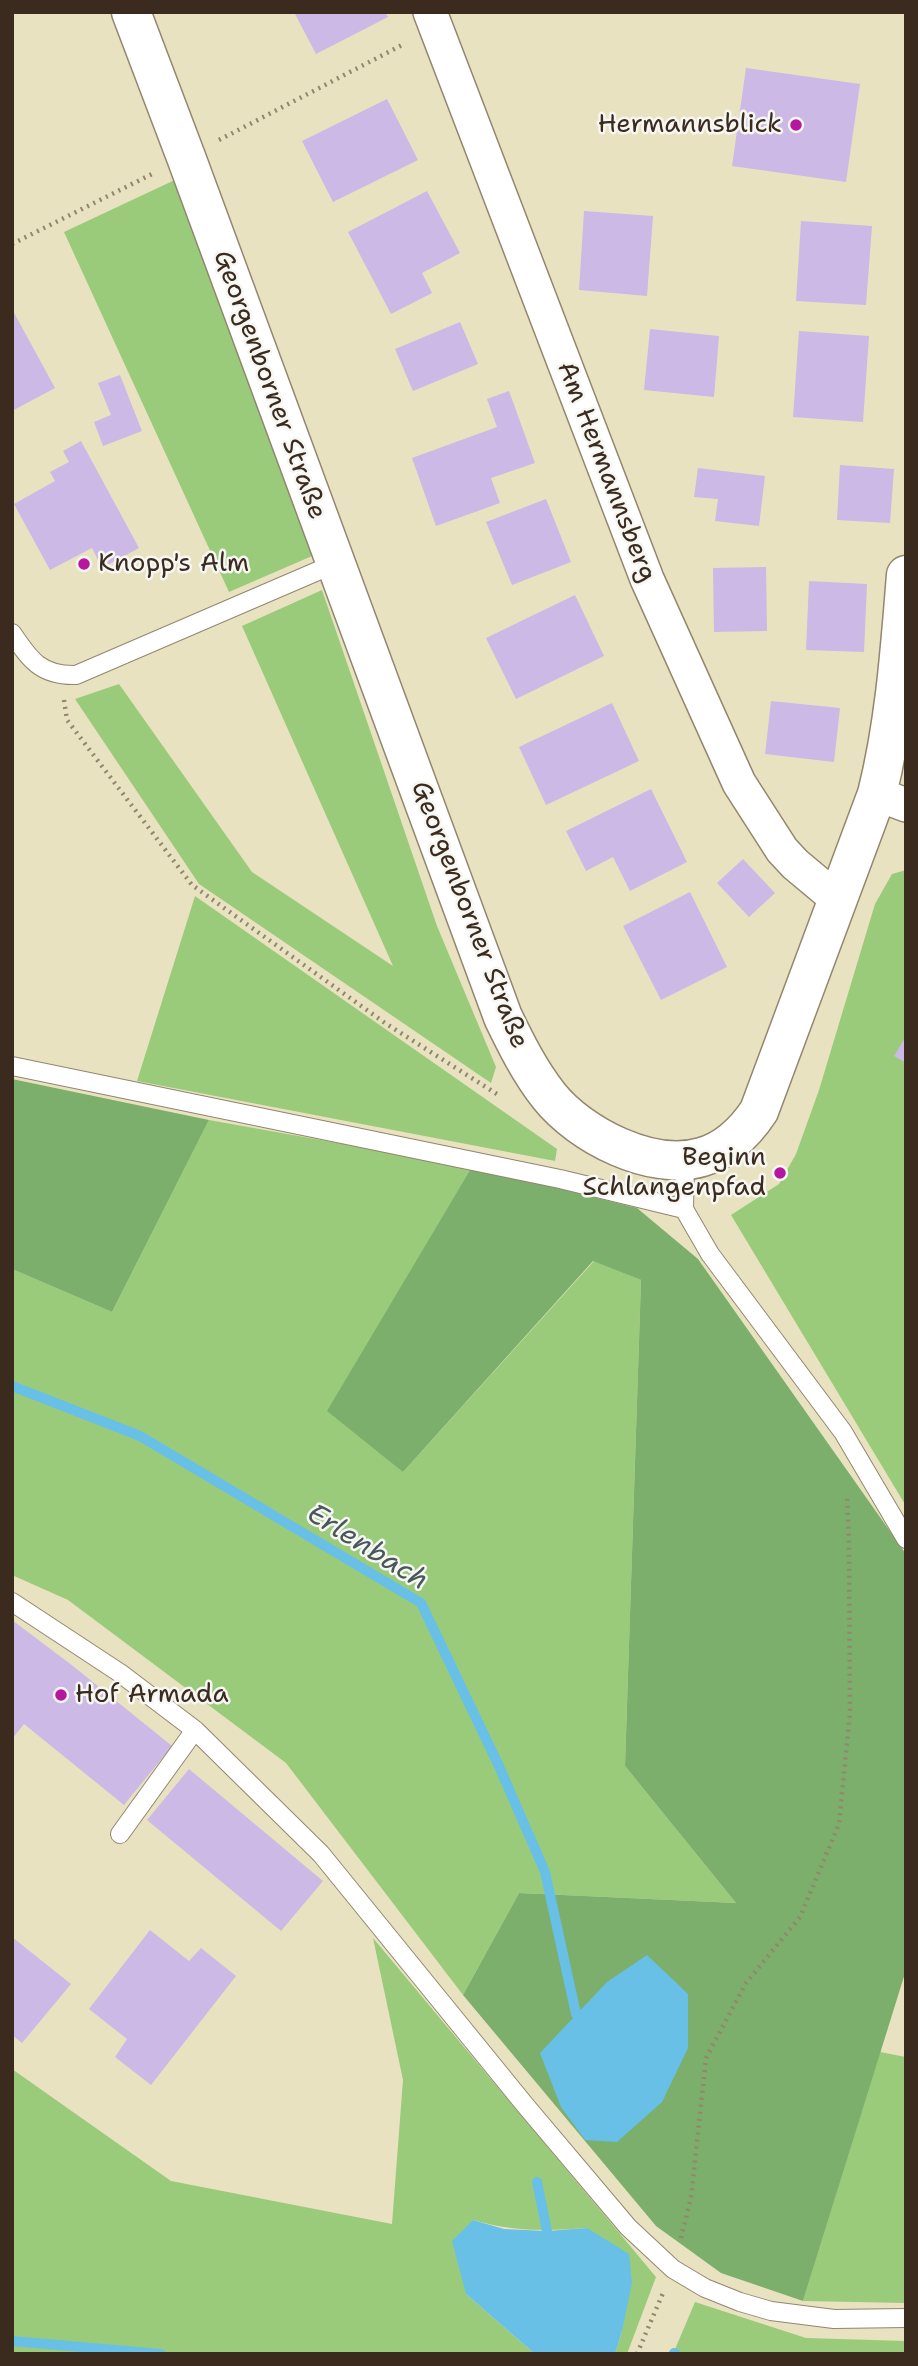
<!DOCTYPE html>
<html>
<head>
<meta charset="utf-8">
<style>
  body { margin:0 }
  #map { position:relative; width:918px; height:2366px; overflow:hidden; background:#e9e2c0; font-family:"Shantell Sans",sans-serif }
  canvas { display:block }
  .frame { position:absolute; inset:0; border:14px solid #3b2a1e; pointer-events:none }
</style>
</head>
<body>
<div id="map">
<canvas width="918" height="2366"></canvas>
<div class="frame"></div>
</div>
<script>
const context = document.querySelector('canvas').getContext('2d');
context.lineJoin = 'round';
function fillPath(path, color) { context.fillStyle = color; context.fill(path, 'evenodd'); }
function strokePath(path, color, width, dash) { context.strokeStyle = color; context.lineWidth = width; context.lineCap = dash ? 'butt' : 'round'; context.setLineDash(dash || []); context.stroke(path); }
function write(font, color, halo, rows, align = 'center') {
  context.font = font + ' "Shantell Sans",sans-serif'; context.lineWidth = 5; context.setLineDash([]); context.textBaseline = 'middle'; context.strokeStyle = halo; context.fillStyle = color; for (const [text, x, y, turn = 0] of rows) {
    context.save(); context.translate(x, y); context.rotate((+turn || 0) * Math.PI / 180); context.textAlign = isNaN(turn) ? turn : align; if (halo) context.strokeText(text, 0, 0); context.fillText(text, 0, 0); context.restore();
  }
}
fillPath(new Path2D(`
  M179,178L312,556L229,592L64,232Z
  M322,590L437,926L496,1067L491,1083L199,884L75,699L119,684L252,872L393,966L242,626Z
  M906,870V1506L731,1215L779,1184L796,1154L819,1090L875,904L892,874Z
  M195,896L557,1149L555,1161L137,1081Z
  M209,1120L472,1167L403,1472L594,1261L641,1280L625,1766L736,1903L519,1893L463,1995L286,1763L68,1600L12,1575V1269L112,1312Z
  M373,1938L656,2277L627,2354H615L622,2331L587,2228C544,2231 515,2232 473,2220L466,2294L535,2354H12V2069L171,2181L392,2224L403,2080Z
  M880,2052L906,2057V2303L803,2301Z
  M695,2302L806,2338L906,2341V2354H673Z`), '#9acb7b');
fillPath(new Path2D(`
  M12,1079L209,1120L112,1312L12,1269Z
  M472,1167L637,1208L698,1259L906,1554V1970L803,2301L721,2273L656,2226L463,1995L519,1893L736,1903L625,1766L641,1280L593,1261L403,1472L327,1411Z`), '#7baf6b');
fillPath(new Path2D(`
  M647,1955L688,1994V2048L662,2102L617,2142L585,2140L561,2107L540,2053L607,1982Z
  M473,2220L504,2229L547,2231L587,2228L629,2254L632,2283L622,2331L615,2354H535L466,2294L452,2241Z`), '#68c0e6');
strokePath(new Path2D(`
  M12,1386L140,1436L421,1603L498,1764L545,1872L576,2014
  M537,2182L547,2231
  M12,2341L161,2354
  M674,2353L676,2354`), '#68c0e6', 10);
fillPath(new Path2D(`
  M294,12H385L388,17L316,54Z
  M746,68L860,84L846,182L732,166Z
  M387,99L418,160L333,202L302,141Z
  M427,191L460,253L422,273L432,293L391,314L348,232Z
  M584,211L653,216L647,296L579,290Z
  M801,221L872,226L866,305L796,301Z
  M12,309L55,388L12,411Z
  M460,322L478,364L413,391L395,349Z
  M650,329L719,336L714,397L644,390Z
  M799,331L869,336L863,422L793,417Z
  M120,375L142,431L103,446L94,422L111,415L98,383Z
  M509,391L535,463L491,478L500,503L436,526L412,458L497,427L487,399Z
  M81,441L139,548L102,568L92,548L50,570L14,504L55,481L50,472L69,462L63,451Z
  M840,465L894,469L890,523L837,520Z
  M698,468L765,476L759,526L715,521L718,499L694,497Z
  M546,499L571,562L512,585L486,522Z
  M766,567L767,631L714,632L713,568Z
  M809,581L867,584L864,652L806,650Z
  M575,595L604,656L516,699L486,638Z
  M771,701L840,708L834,762L765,754Z
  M612,703L639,761L546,805L519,747Z
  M651,789L687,862L630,891L613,857L586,871L566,831Z
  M743,859L775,893L749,917L717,883Z
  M690,892L727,967L661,1000L623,926Z
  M906,1036V1063L894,1056Z
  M12,1620L73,1666L172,1746L124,1805L24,1724L12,1739Z
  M189,1769L323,1881L281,1931L147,1820Z
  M150,1930L189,1961L201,1948L236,1976L151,2085L115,2057L127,2039L89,2009Z
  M12,1937L71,1984L22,2043L12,2035Z`), '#ccb9e6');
const lane = new Path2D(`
  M12,633C30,660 41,676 76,675L334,564
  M12,1066L560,1179L684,1209
  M685,1161L684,1209L710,1254L843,1432L906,1539
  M12,1602L120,1673L195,1730L321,1854L525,2105L628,2227L673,2269L705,2288L740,2302L771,2311L834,2319L906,2318
  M120,1834L195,1730`);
const street = new Path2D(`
  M430,12L647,579L739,783L782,850L795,864L838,900
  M877,794L906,805`);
const secondary = new Path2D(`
  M131,12L186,157L503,1017C516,1044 530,1072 549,1096C580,1135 652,1172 702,1157C727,1150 745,1132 759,1111L877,794C895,722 900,649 906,575`);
strokePath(lane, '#92866f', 20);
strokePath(street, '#92866f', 36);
strokePath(secondary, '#92866f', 41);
strokePath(new Path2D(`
  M219,140L404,44
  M12,244L152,174
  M64,700L67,720L192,885L385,1023L500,1096
  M681,2238L691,2198L706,2058L746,1983L800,1917L839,1824L850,1713L849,1543L847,1495
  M637,2354L663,2293`), '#92866f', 4.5, [2, 5]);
strokePath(lane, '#fff', 18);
strokePath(street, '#fff', 33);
strokePath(secondary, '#fff', 38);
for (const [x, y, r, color] of [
  [796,125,7,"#b5179e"],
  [84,564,7,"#b5179e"],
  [780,1173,7,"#b5179e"],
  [61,1695,7,"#b5179e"]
]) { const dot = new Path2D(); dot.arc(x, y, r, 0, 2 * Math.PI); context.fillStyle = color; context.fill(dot); strokePath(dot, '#f6f6f2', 2.5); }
write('26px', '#3b2a1e', '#f6f6f2', [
  ["Hermannsblick",782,125],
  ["Knopp's Alm",98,564,"left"],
  ["Beginn",766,1158],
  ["Schlangenpfad",766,1188],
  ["Hof Armada",75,1695,"left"]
], 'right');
write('26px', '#3b2a1e', '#f6f6f2', [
  ["Georgenborner Straße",269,385,70],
  ["Am Hermannsberg",606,472,69],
  ["Georgenborner Straße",469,915,69]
]);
write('italic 28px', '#48575a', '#f6f6f2', [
  ["Erlenbach",367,1548,32]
]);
</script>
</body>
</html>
